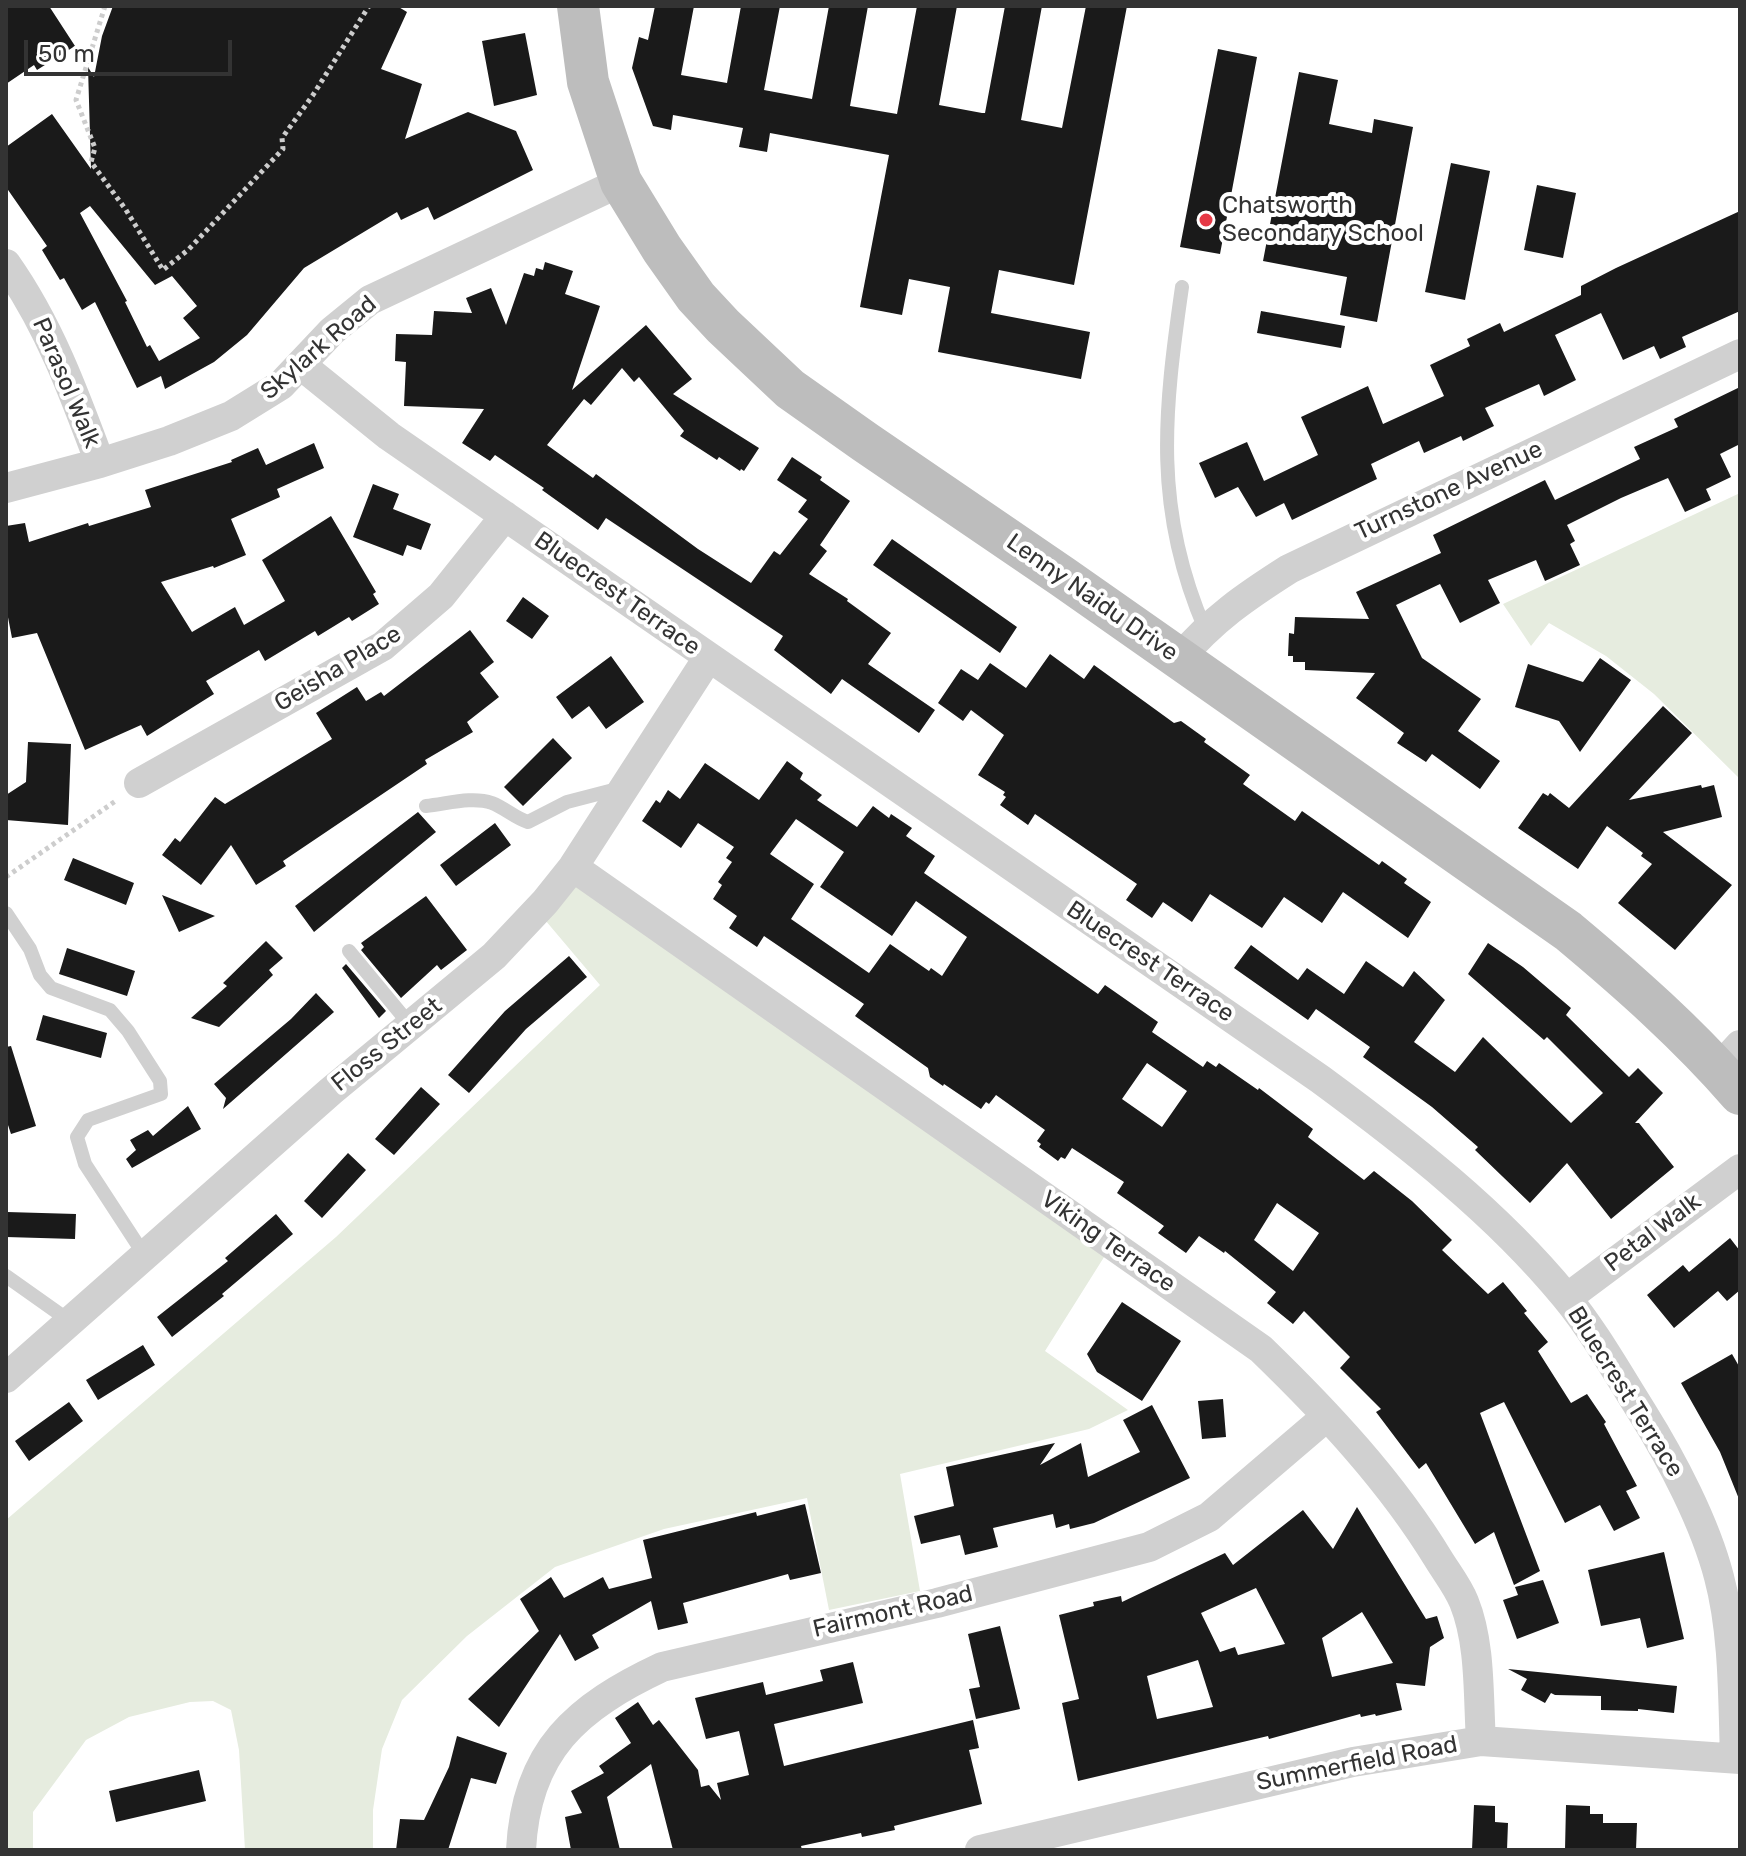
<!DOCTYPE html>
<html>
<head>
<meta charset="utf-8">
<style>
  body { margin:0 }
  #map { position:relative; width:1746px; height:1856px; overflow:hidden; background:#fff; font-family:Rubik,sans-serif }
  canvas { display:block }
  .frame { position:absolute; inset:0; border:8px solid #333; pointer-events:none }
  .scale { position:absolute; left:24px; top:40px; width:208px; height:36px; box-sizing:border-box; border:4px solid #333; border-top:0; padding-left:10px; font-size:24px; line-height:28px; white-space:nowrap; color:#333; -webkit-text-stroke:6px #fff; paint-order:stroke }
</style>
</head>
<body>
<div id="map">
<canvas width="1746" height="1856"></canvas>
<div class="frame"></div>
<div class="scale">50 m</div>
</div>
<script>
const context = document.querySelector('canvas').getContext('2d');
context.lineJoin = 'round';
function fillPath(path, color) { context.fillStyle = color; context.fill(path, 'evenodd'); }
function strokePath(path, color, width, dash) { context.strokeStyle = color; context.lineWidth = width; context.lineCap = dash ? 'butt' : 'round'; context.setLineDash(dash || []); context.stroke(path); }
function write(font, color, halo, rows, align = 'center') {
  context.font = font + ' Rubik,sans-serif'; context.lineWidth = 8; context.setLineDash([]); context.textBaseline = 'middle'; context.strokeStyle = halo; context.fillStyle = color; for (const [text, x, y, turn = 0] of rows) {
    context.save(); context.translate(x, y); context.rotate((+turn || 0) * Math.PI / 180); context.textAlign = isNaN(turn) ? turn : align; if (halo) context.strokeText(text, 0, 0); context.fillText(text, 0, 0); context.restore();
  }
}
fillPath(new Path2D(`
  M1740,493V779L1654,694L1606,656L1549,623L1531,646L1503,604Z
  M573,869L1111,1246L1045,1351L1128,1410L1089,1429L900,1474L920,1591L829,1610L807,1498L664,1529L555,1567L467,1636L402,1700L382,1749L373,1810V1850H245L239,1750L231,1710L213,1701L190,1702L129,1717L86,1740L33,1812V1850H6V1520L336,1237L600,985L540,914Z`), '#e6ecdf');
fillPath(new Path2D(`
  M6,6H49L75,46L37,70L34,65L6,84Z
  M113,6H397L407,12L381,69L422,84L405,139L468,112L516,131L533,170L434,220L428,207L401,220L397,212L304,268L247,335L214,362L165,389L161,376L137,388L95,302L82,310L64,278L60,280L42,250L47,246L6,187V147L52,114L91,169L88,67L94,77L102,36ZM90,206L155,285L172,276L197,306L183,318L200,338L159,361L150,345L147,347L125,302L127,301L80,213Z
  M655,6H694L681,75L727,83L741,6H780L764,90L812,99L829,6H868L850,106L897,114L917,6H957L939,105L982,113H985L1005,6H1042L1021,120L1062,128L1086,6H1127L1074,285L999,270L991,313L1090,332L1081,379L938,352L950,287L909,279L902,315L860,307L889,155L770,133L767,152L739,147L743,128L673,115L671,130L653,126L632,68L639,37L648,40Z
  M525,33L537,95L494,106L482,41Z
  M1218,49L1257,57L1220,254L1180,247Z
  M1299,72L1338,80L1329,124L1372,133L1374,119L1413,127L1377,322L1340,315L1347,277L1263,261Z
  M1451,163L1490,171L1465,300L1425,292Z
  M1537,185L1576,193L1563,258L1524,250Z
  M1740,211V311L1682,337L1686,347L1660,359L1654,346L1623,360L1601,313L1555,335L1576,380L1544,396L1539,384L1485,408L1494,426L1463,441L1461,436L1424,453L1419,441L1371,464L1377,479L1292,520L1284,503L1256,517L1238,487L1215,498L1199,463L1247,442L1264,481L1318,455L1301,417L1368,386L1383,424L1444,396L1430,365L1470,346L1467,339L1500,323L1504,332L1581,295V286L1616,268Z
  M545,262L573,271L565,294L600,306L572,390L646,325L692,379L673,394L759,448L744,471L741,469L740,471L719,457L717,460L680,436L684,431L639,377L634,382L622,368L591,405L584,399L547,445L593,478L596,474L698,549L751,583L774,551L780,555L808,519L798,512L807,500L777,480L792,457L822,477L820,480L850,501L820,545L827,551L809,574L848,599L847,601L891,633L868,664L935,710L919,733L842,679L831,694L774,650L783,636L606,518L598,530L542,490L544,488L495,455L490,461L462,443L484,409L404,406L406,362L395,361L396,334L432,335L434,311L472,313L466,298L491,288L506,325L524,273L534,276L536,268L543,270Z
  M1261,311L1345,326L1341,348L1257,333Z
  M1740,387V444L1720,454L1731,477L1706,489L1711,500L1685,512L1668,478L1621,498L1567,525L1575,541L1570,544L1580,565L1545,581L1536,560L1488,580L1500,603L1460,623L1440,584L1396,605L1422,658L1481,699L1458,731L1500,761L1480,789L1432,754L1426,762L1397,743L1404,733L1356,698L1375,673L1305,670V662H1293V656H1288L1289,633L1294,634L1295,617L1369,619L1356,592L1441,553L1433,535L1545,480L1555,500L1640,459L1634,447L1678,427L1674,419Z
  M314,443L324,468L277,489L280,497L231,519L246,555L214,568L213,566L161,582L192,632L235,607L244,625L285,601L262,560L331,516L376,592L373,594L379,604L352,621L349,617L318,636L315,631L265,661L259,650L206,681L214,694L147,736L141,725L85,750L37,633L12,638L6,607V526L25,523L29,542L88,523L89,526L151,507L145,490L232,462L231,460L258,448L266,465Z
  M373,484L399,494L393,509L431,524L421,550L407,545L403,556L353,537Z
  M892,539L1017,627L1000,653L873,565Z
  M523,597L549,616L532,639L506,621Z
  M470,630L494,662L480,673L499,697L467,722L473,732L425,760L427,764L283,861L286,866L256,885L231,845L201,885L162,855L175,838L180,842L215,797L225,804L332,739L316,713L357,687L366,701L381,692L384,696Z
  M1050,654L1084,679L1094,665L1174,723L1181,721L1206,739L1204,742L1250,775L1243,784L1295,821L1302,811L1379,865L1382,861L1407,879L1404,883L1431,902L1408,938L1343,892L1322,923L1284,897L1262,928L1210,894L1192,922L1163,902L1152,918L1126,900L1137,884L1035,814L1028,825L1000,805L1006,797L1003,795L1005,792L978,775L1004,735L971,710L963,721L938,703L961,669L978,680L990,663L1026,688Z
  M611,656L644,702L606,729L589,706L572,719L556,697Z
  M1600,658L1631,680L1580,752L1559,721L1515,707L1528,664L1583,682Z
  M1663,706L1692,733L1629,800L1701,785L1702,788L1714,785L1722,817L1663,832L1732,885L1675,950L1618,903L1652,864L1641,856L1643,853L1607,826L1578,869L1518,828L1543,793L1548,796L1550,793L1569,808Z
  M553,738L572,758L523,806L504,787Z
  M28,742L71,744L68,825L6,820V795L26,782Z
  M787,761L803,773L800,779L822,795L817,800L857,827L873,806L889,818L891,814L912,828L906,836L935,856L924,873L1098,994L1105,985L1158,1022L1152,1032L1203,1067L1207,1061L1216,1067L1219,1063L1258,1090L1259,1088L1313,1129L1308,1137L1364,1180L1374,1171L1412,1201L1452,1240L1442,1250L1488,1294L1503,1282L1527,1311L1524,1313L1548,1342L1538,1351L1571,1403L1587,1394L1606,1422L1604,1424L1637,1486L1626,1491L1640,1518L1614,1531L1600,1505L1565,1523L1504,1402L1480,1413L1540,1571L1514,1585L1494,1532L1475,1544L1426,1463L1419,1469L1376,1412L1381,1409L1340,1368L1350,1357L1304,1311L1293,1324L1267,1303L1276,1292L1225,1251L1224,1253L1199,1236L1186,1253L1158,1233L1164,1226L1117,1193L1124,1182L1072,1148L1065,1159L1061,1157L1058,1161L1039,1147L1041,1144L1037,1141L1045,1130L996,1095L989,1104L986,1102L981,1109L944,1084L943,1086L930,1077L928,1068L855,1016L864,1004L764,936L757,947L729,928L737,916L713,899L722,885L718,882L732,862L726,858L734,847L698,823L681,848L642,821L656,800L660,803L668,790L680,799L705,763L759,800ZM796,819L844,852L820,887L851,908L892,936L916,901L967,937L942,976L931,968L929,971L890,944L869,973L791,919L814,884L770,854ZM1147,1063L1187,1091L1162,1127L1122,1099ZM1277,1203L1319,1233L1293,1271L1254,1240Z
  M418,812L436,832L314,932L295,906Z
  M495,823L511,845L456,886L440,865Z
  M73,858L134,883L126,905L64,880Z
  M162,895L215,916L179,932Z
  M426,896L467,950L441,970L437,965L401,998L361,950L364,947L361,943Z
  M266,941L283,958L269,970L273,975L219,1027L191,1018L227,986L223,983Z
  M1488,943L1523,967L1571,1008L1566,1015L1629,1077L1638,1068L1663,1093L1635,1123H1639L1674,1167L1611,1219L1567,1163L1530,1203L1475,1150L1478,1147L1432,1107L1363,1057L1370,1047L1316,1009L1308,1020L1234,968L1251,945L1298,980L1307,968L1344,994L1366,961L1403,987L1414,971L1445,1000L1414,1042L1455,1072L1483,1037L1571,1123L1603,1093L1547,1037L1544,1040L1468,974Z
  M67,948L135,971L127,996L59,974Z
  M569,956L587,977L526,1029L469,1093L448,1075L505,1011Z
  M346,964L386,1011L379,1018L342,968Z
  M316,993L334,1012L223,1109L226,1098L214,1084L291,1019Z
  M43,1015L107,1033L101,1058L36,1040Z
  M11,1046L36,1126L11,1134L6,1119V1047Z
  M421,1087L440,1104L394,1155L375,1139Z
  M188,1106L201,1129L132,1168L126,1159L136,1150L130,1140L148,1130L153,1136Z
  M348,1153L366,1170L322,1218L304,1201Z
  M7,1212L76,1214L75,1239L6,1237Z
  M276,1214L293,1234L222,1294L224,1296L172,1337L157,1317L228,1261L225,1258Z
  M1730,1238L1740,1251V1290L1727,1301L1718,1291L1674,1328L1647,1295L1683,1265L1689,1272Z
  M1122,1302L1181,1341L1142,1401L1097,1372L1087,1354Z
  M143,1345L155,1365L98,1400L86,1380Z
  M1732,1354L1740,1368L1739,1499L1720,1452L1681,1383Z
  M1223,1399L1226,1437L1202,1439L1198,1401Z
  M69,1402L83,1421L29,1461L15,1441Z
  M1152,1405L1190,1478L1094,1523L1070,1529L1069,1524L1056,1528L1053,1514L993,1528L998,1547L965,1555L960,1535L921,1544L914,1516L954,1506L946,1467L1055,1443L1040,1465L1081,1443L1088,1477L1140,1452L1123,1420Z
  M805,1504L821,1573L790,1580L788,1574L683,1603L688,1623L658,1630L651,1601L592,1635L599,1648L575,1661L560,1634L499,1727L468,1699L539,1631L520,1599L551,1577L564,1598L603,1577L609,1589L652,1578L643,1540L756,1512L757,1516Z
  M1357,1507L1426,1619L1437,1616L1444,1638L1430,1647L1425,1686L1396,1683L1402,1710L1376,1716L1375,1714L1361,1717L1360,1714L1269,1739L1268,1736L1078,1781L1062,1703L1079,1699L1059,1615L1094,1606L1093,1602L1121,1596L1122,1602L1225,1553L1233,1565L1303,1510L1333,1549ZM1256,1588L1285,1644L1238,1655L1235,1647L1220,1652L1201,1613ZM1362,1612L1393,1663L1332,1677L1322,1638ZM1198,1660L1213,1707L1157,1719L1147,1676Z
  M1664,1552L1684,1639L1647,1648L1640,1618L1601,1626L1588,1570Z
  M1543,1580L1559,1623L1517,1639L1503,1600L1518,1595L1515,1587Z
  M1000,1626L1020,1709L976,1719L969,1689L980,1687L968,1634Z
  M853,1662L863,1703L774,1724L784,1766L973,1720L979,1748L969,1750L982,1804L894,1826L895,1830L862,1837L861,1833L801,1846L802,1850H673L651,1764L607,1797L620,1850H571L565,1817L582,1813L571,1791L604,1773L599,1766L631,1743L615,1718L638,1702L653,1725L659,1720L698,1770L701,1787L709,1785L721,1800L717,1783L749,1775L739,1731L706,1739L695,1698L763,1682L766,1695L823,1681L820,1670Z
  M1508,1669L1677,1686L1674,1713L1638,1709V1711L1601,1710V1696L1555,1695L1551,1693L1545,1703L1521,1690L1527,1679Z
  M457,1736L507,1753L496,1784L471,1778L448,1850H396L400,1819L424,1820L449,1767Z
  M199,1770L206,1801L116,1822L109,1791Z
  M1474,1805L1495,1806V1822L1508,1823L1507,1850H1472Z
  M1566,1805L1590,1806V1814H1603V1823H1637L1636,1850H1565Z`), '#1a1a1a');
strokePath(new Path2D(`
  M105,6L76,100L95,148L91,162L126,210L163,270L189,249L283,149L282,138L313,95L369,6
  M6,877L117,800`), '#cdcdcd', 5, [4, 4]);
strokePath(new Path2D(`
  M1182,287C1164,412 1153,509 1205,629
  M426,806C447,804 472,796 492,803C505,808 515,818 528,822L567,802L621,788
  M6,913L30,949L40,975L51,988L110,1010L128,1031L160,1081L161,1094L88,1120L77,1137L85,1164L145,1256
  M349,951L411,1026
  M6,1276L71,1322`), '#d0d0d0', 14);
strokePath(new Path2D(`
  M6,264C49,325 74,393 100,463
  M301,365L389,436L1320,1079C1407,1143 1496,1212 1565,1296C1594,1331 1618,1374 1642,1412C1672,1460 1705,1523 1719,1577C1734,1633 1733,1700 1735,1758
  M6,488L100,463L169,441L231,416L281,385L332,331L370,300L621,182
  M1179,659C1213,619 1245,597 1289,569L1740,354
  M139,783L383,646L441,596L505,516
  M573,867L1261,1349C1327,1413 1391,1481 1439,1560C1447,1573 1458,1587 1464,1602C1481,1644 1478,1696 1481,1741
  M1718,1069L1740,1045
  M1567,1298L1740,1169
  M6,1378L331,1091L494,956L545,902L573,867L708,658
  M521,1850C526,1750 577,1707 662,1667L937,1603L1149,1547L1209,1517L1326,1417
  M980,1850L1353,1762L1481,1741L1740,1759`), '#d0d0d0', 30);
strokePath(new Path2D(`
  M578,6L588,82L621,182L662,249L696,297L723,326L790,389L865,442L1063,577L1568,931C1629,982 1688,1034 1740,1094`), '#bdbdbd', 42);
for (const [x, y, r, color] of [
  [1206,220,8,"#e63946"]
]) { const dot = new Path2D(); dot.arc(x, y, r, 0, 2 * Math.PI); context.fillStyle = color; context.fill(dot); strokePath(dot, '#fff', 3); }
write('24px', '#333', '#fff', [
  ["Chatsworth",1222,206],
  ["Secondary School",1222,234]
], 'left');
write('24px', '#333', '#fff', [
  ["Skylark Road",319,348,-41],
  ["Parasol Walk",66,383,67],
  ["Turnstone Avenue",1449,491,-25],
  ["Bluecrest Terrace",617,594,35],
  ["Lenny Naidu Drive",1092,598,35],
  ["Geisha Place",338,669,-31],
  ["Bluecrest Terrace",1150,962,34],
  ["Floss Street",387,1045,-39],
  ["Petal Walk",1653,1233,-37],
  ["Viking Terrace",1108,1242,35],
  ["Bluecrest Terrace",1625,1392,58],
  ["Fairmont Road",893,1612,-13],
  ["Summerfield Road",1357,1764,-11]
]);
</script>
</body>
</html>
